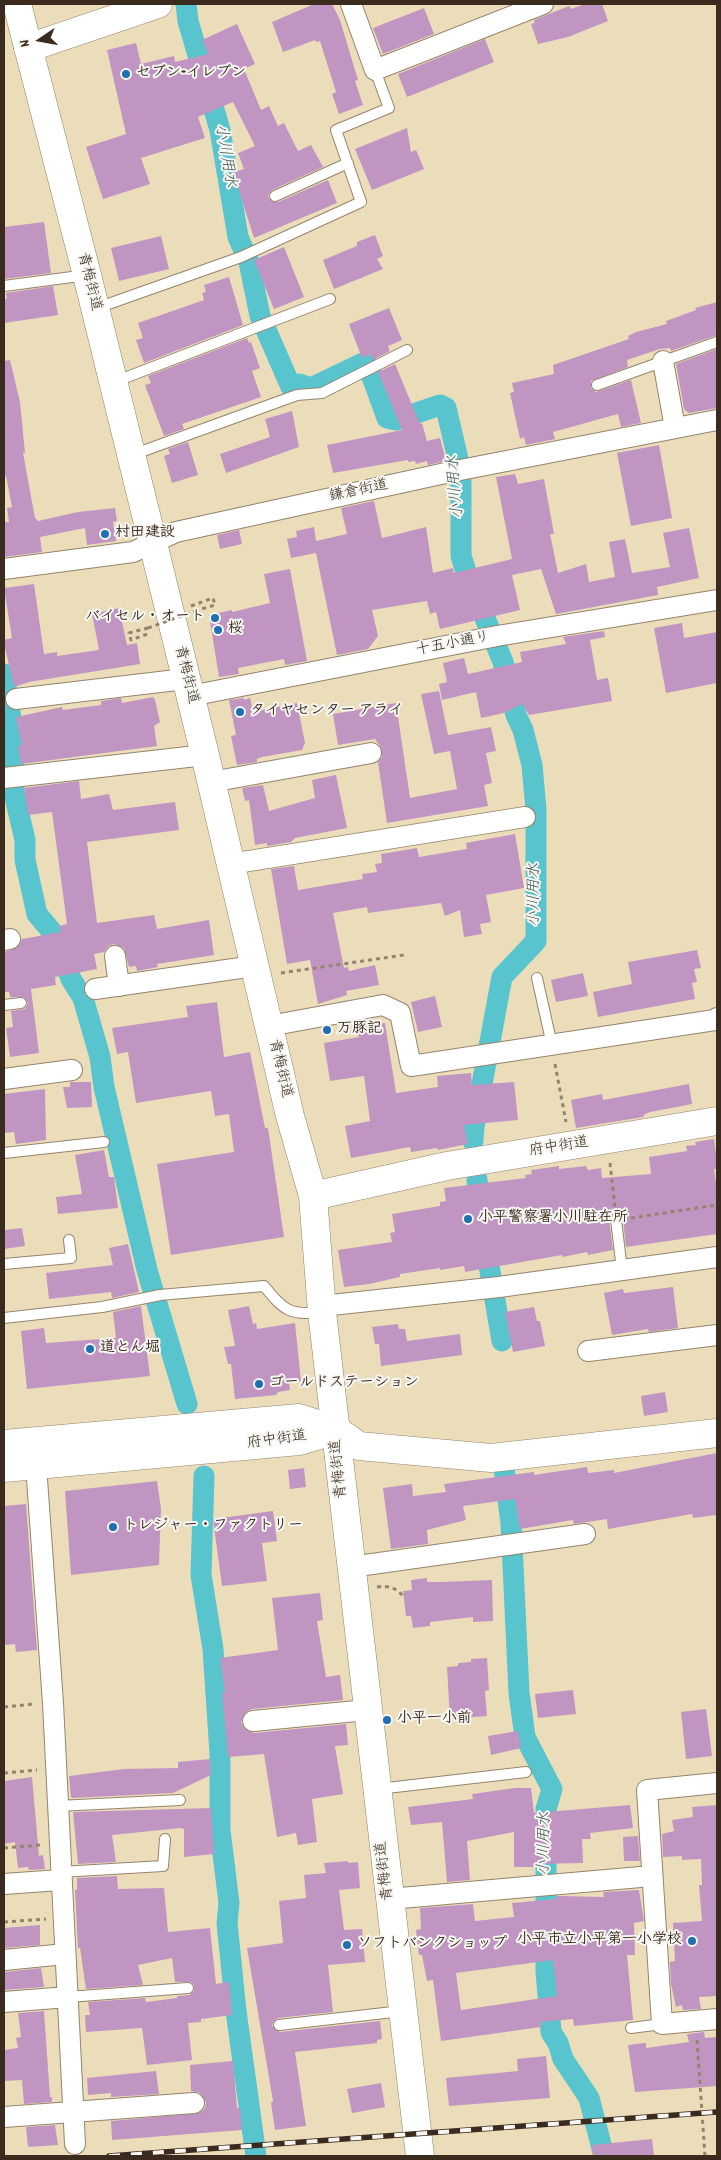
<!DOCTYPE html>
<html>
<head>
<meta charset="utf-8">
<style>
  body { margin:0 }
  #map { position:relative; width:721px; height:2160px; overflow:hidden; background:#ecddba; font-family:Dekko,sans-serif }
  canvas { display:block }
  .frame { position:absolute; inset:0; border:5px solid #3b2a1e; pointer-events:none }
  .north { position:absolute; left:15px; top:15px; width:50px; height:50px; -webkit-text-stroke:4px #f6f6f2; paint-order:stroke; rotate:258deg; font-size:14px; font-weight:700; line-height:20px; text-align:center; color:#3b2a1e }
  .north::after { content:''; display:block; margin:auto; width:18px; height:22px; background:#3b2a1e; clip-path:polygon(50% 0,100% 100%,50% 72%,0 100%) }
</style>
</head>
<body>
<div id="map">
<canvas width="721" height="2160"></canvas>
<div class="frame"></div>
<div class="north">N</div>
</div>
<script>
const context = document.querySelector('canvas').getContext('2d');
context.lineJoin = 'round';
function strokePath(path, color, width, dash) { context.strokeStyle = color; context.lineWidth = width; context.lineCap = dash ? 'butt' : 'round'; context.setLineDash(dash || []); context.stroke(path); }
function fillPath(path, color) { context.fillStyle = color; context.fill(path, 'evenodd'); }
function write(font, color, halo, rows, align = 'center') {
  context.font = font + ' Dekko,"Klee One",sans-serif'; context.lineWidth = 4; context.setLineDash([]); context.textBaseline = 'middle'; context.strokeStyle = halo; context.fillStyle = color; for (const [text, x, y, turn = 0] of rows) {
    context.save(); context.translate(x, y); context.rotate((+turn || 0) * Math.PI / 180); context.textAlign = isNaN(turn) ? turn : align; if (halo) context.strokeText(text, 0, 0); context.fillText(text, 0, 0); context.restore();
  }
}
strokePath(new Path2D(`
  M186,4L188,21L220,130L238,237L249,262L260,316L291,387L299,384L311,388L363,363L368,366L387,418L396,420L440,405L446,408L458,459L461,482V556L466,572L503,662L516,715L523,730L532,765L536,809V941L502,977L474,1127L473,1141
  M4,674L13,731L14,793L25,840V860L37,914L53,933L71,979L83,998L100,1057L104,1087L147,1270L187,1404
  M477,1179L480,1213L502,1341
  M504,1467L511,1523L519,1693L525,1737L552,1789L546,1809V1971L551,2032L558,2043L563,2059L589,2098L604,2156
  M204,1476L201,1575L213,1649L220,1753V1830L229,1903L227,1923L236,2011L256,2156`), '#57c4ce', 21);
fillPath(new Path2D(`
  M314,4H332L340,20L358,80L355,81L363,105L339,114L332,94L336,92L320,41L316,42L315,40L283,52L272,22Z
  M585,4H602L608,21L568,37L538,44L531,24L535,23L534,20L569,6L571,9Z
  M424,8L434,34L383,54L373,28Z
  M237,24L255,64L244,69L261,110L269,106L278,126L284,123L298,151L311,145L323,167L272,190L268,195L269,199L278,202L328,180L337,203L254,238L233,172L244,169L238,153L255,146L233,102L198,117L205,138L141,158L150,184L103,199L86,147L126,134L107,50L136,43L141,64L174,56L175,62L208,54L202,40Z
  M485,39L494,62L407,97L398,74Z
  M407,128L411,152L416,150L424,169L372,190L355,149Z
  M44,222L51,273L4,279V227Z
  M375,235L383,256L377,259L383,269L334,289L323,260L357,246V242Z
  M161,236L169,269L119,281L111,248Z
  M284,247L304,297L274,309L254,260Z
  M229,277L243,325L144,363L136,340L143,338L138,323L204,300L202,293L206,292L204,285Z
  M53,286L58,315L4,323V299H7L6,293Z
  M717,302V335L671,351L670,348L660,349L627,360L628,367L591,381V388L596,392L631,380L641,423L621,427L618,414L553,432L555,439L526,445L524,437L520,439L510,393L514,392L512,383L554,374L553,365L629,339L628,336L636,332L667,324L666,321L696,310L695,308Z
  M389,308L402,340L388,346L390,351L373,360L370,354L362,358L349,324Z
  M247,338L249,343L251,342L260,368L252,371L261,397L182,424L184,429L164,436L145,385L151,383L148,376Z
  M717,349V408L689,413L684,409L676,364Z
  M10,360L20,402L25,453H23L35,518L38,521L78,512L115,508L117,521L113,522L116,541L87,545L85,528L40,537L42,552L4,557V522H9L7,508L12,507L6,476L4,477V361Z
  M395,364L420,424L422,423L427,441L440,438L446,461L428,465L427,461L416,464L415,461L408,462V460L333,473L327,445L402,430L378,372Z
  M292,411L299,447L226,473L220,454L270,437L265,419Z
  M188,442L198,475L172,483L164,456L170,454L168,449Z
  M659,445L672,518L631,526L617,453Z
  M515,474L518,484L544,479L554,534H550L558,573L586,564L589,582L615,577L609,542L625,539L632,573L670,567L663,533L689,528L699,578L657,587L658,595L556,614L541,569L512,575L520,610L440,629L436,612L430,614L427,601L372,610L378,636L368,649L337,655L316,553L291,558L287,539L297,537L296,531L314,527L316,541L347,534L341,508L374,501L382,538L426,527L433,573L453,568L454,573L512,559L496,477Z
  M239,530L242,544L220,549L217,535Z
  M290,569L307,661L285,665L284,659L238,668L239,674L219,677L209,615L232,610V612L270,603L264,574Z
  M34,584L44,654L57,652V656L99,650L92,614L119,608L127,645L137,643L140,664L29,682L14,687L4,643V640L12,638L4,588Z
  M682,623L684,638L717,632V683L666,693L654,628Z
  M604,631L605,637L590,640L597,680L608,678L612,701L529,715L522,704L504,713L481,718L476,692L442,700L439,684L447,682L443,663L464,658L468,674L522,662L520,652L566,644L563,637Z
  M439,691L448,735L491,727L496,751L486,753L492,783L484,785L488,806L387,823L378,762L382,757L380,746L375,739L338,745L333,714L396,703L410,798L457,789L450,751L434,754L421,694Z
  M153,697L155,700L160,722L154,726L157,746L21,764L18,746L22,745L16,717L62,707L63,710L101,705V701L121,698L122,703Z
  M244,698V700L250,698L253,712L297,703L305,743L302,750L262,757L257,759V762L237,765L231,736L236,735L229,700Z
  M336,775L347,828L295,838L291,842L267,846V843L255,845L249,800L245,801L242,788L263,785L269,811L315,798L312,780Z
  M79,781L81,799L109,794L113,810L175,802L179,830L87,842L97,923L154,915L157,929L209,920L214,955L157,964L158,967L137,971L136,966L129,967L124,948L114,944L108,946L104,952L94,954L97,969L55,977L56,985L31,989L39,1053L10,1057L6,1028L13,1027L11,1011L25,1009L28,1003L23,997H10L9,992H4V952L17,948L22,939L61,932L59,926L67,924L52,812L28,815L24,788Z
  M515,834L524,888L486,895L491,922L480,924L482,934L464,937L460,910L445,916L441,903L368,913L367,907L333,913L344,968L348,967L349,971L375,965L379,985L346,991L347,995L318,1004L310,960L287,964L271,869L294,866L298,890L363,879L362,874L377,872L375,864L382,863L381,854L417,848L419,857L467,849L466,843Z
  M697,950L701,968L694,969L697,982L692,983L695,999L598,1017L593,992L632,984L628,962Z
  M583,973L588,996L556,1002L551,980Z
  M435,996L442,1027L418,1032L411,1002Z
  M217,1002L224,1057L250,1052L265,1128H268L284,1237L171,1255L157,1164L234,1152L229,1114L215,1116L211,1091L136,1103L128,1052L117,1054L112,1028L188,1017L186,1006Z
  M385,1023L396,1093L438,1087L437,1076L471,1073L472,1085L514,1082L518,1120L464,1125L468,1144L438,1150L437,1148L411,1152L410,1147L351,1158L345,1126L370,1121L364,1076L330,1081L324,1043L359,1037L357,1027Z
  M70,1082H91L92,1107L67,1108L63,1087H70Z
  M689,1084L692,1104L650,1112L645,1114L643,1117L576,1128L571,1100L602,1094L603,1100Z
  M45,1089L46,1140L16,1144L14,1132L4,1133V1094Z
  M714,1139L717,1160V1169H714L717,1190V1234L626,1247L623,1219L619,1214L615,1213L609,1220L613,1250L588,1255L587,1252L562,1257V1255L465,1272L464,1266L440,1270V1268L400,1274V1277L369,1284L344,1287L338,1250L392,1242L390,1233L395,1232L392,1214L440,1206V1202L446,1201L444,1188L526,1178L525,1175L532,1174L531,1170L559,1166V1169L586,1166L588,1170L601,1168L602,1178L651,1174L649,1157L687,1151L686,1146L696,1145L695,1142Z
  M104,1150L109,1177H114L118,1208L58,1214L56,1197L82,1194L75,1155Z
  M22,1228L25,1246L4,1249V1230Z
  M128,1244L139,1292L112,1298L111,1292L49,1299L46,1273L113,1265L109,1248Z
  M673,1287L678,1328L649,1332L648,1329L612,1335L604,1293L623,1289L624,1293Z
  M141,1306L150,1376L27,1389L21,1331L44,1328L46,1343L116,1338L113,1312Z
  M249,1306L253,1324L256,1323L257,1329L295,1323L301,1381L289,1383L290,1390L278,1392L276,1395L235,1399L231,1364H228L224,1347L235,1346L228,1310Z
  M534,1307L537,1321H540L545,1346L513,1352L505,1312Z
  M398,1324L399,1329H405L407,1341L460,1334L462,1355L381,1366L379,1344H375L372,1327Z
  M665,1392L668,1412L644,1416L641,1396Z
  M717,1453V1515L693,1518L692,1514L608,1529L607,1519L574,1524L573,1520L520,1529L515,1499L463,1506L466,1520L427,1530L428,1544L391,1549L383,1488L412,1484L413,1496L446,1492L444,1484L534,1472V1475L587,1467L588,1473L614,1470V1473Z
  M304,1468L306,1487L290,1489L288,1470Z
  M157,1481L161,1509L159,1565L71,1575L65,1491Z
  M26,1504L37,1650L16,1652L15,1644L4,1645V1506Z
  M273,1511L277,1541L262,1543L267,1581L222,1586L213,1519Z
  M427,1578V1582H440L492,1580L493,1621L473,1622V1617L430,1622V1626L413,1628L411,1616H406L403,1591L412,1590L411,1580Z
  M320,1593L323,1620L317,1621L326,1677L340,1675L343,1700L252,1709L246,1712L241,1722L244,1728L254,1733L346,1724L348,1745L335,1746L343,1794L312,1799L317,1842L298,1845L296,1833L277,1837L264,1754L228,1757L222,1693H225L220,1658L278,1650L272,1598Z
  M487,1658L489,1690L485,1691L487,1716L450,1719L447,1667L458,1666V1663L471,1662V1659Z
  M573,1690L576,1714L538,1718L535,1694Z
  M706,1709L712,1756L686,1759L681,1712Z
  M518,1731L521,1748L491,1755L488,1736Z
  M210,1759L211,1775L173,1793L72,1798L71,1797L69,1776L124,1769L178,1768V1762Z
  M32,1777L39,1856L43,1855L45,1869L29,1870L28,1867L18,1868L15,1842L4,1844V1781Z
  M515,1788H531L534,1813L630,1805L633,1828L590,1833L591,1839H582L583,1863L534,1864V1867H514V1832L467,1841L470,1880L447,1882L442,1822L411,1825L408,1807L473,1799L472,1794Z
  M717,1805V1996L699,1997L701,2009L683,2010L682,2005L676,2007L671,1984L670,1962L675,1961L673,1923L702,1921L699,1885H702L701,1859L682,1860V1856L663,1857L662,1834L674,1831L672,1820L693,1817L692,1807Z
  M211,1808L214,1854L184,1857V1829L180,1828L112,1835L116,1862L78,1864L73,1812Z
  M638,1836L640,1861H624L623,1837Z
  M348,1861V1863L358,1862L360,1888L339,1890L344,1930L362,1929L365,1962L328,1965L333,2012L278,2018L273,2022L272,2026L280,2032L380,2021L382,2039L377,2040V2043L295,2052L306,2126L275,2130L271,2103L273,2101L247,1948L283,1943L279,1901L306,1898L304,1875L326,1873L324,1863Z
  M117,1876L118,1889L164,1888L168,1932L210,1928L216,1984L229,1982L232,2015L201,2019V2022L188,2023L192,2060L147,2065L142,2028L86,2032L85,2015H90L88,2002L145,1998L146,2002L177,1998V1996L189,1995L194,1991V1985L191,1982H175L172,1958L138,1965L143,1985L86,1989L80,1948H78L75,1890H77V1878Z
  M639,1890L644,1921L634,1923L635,1955H627L633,2020L574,2026L573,2019L541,2022V2027L441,2041L433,1980L427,1981L422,1955H419L416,1930L421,1929L420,1908L473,1904L475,1921L514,1917L512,1903L556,1899V1896H560L604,1897L603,1892ZM553,1960L557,1996L461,2010L456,1973Z
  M40,1925V1945L4,1948V1928Z
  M41,1968L44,1987L4,1990V1972Z
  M44,2011L50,2097H52V2102L24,2104L22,2080L4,2081V2050L18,2048L16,2038L21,2037L18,2013Z
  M704,2032L705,2038L716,2037L717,2086L635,2092L628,2045L646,2043V2048L689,2042L687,2034Z
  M546,2056L550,2098L449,2106L446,2078L518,2071L517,2059Z
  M233,2061L237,2108H240L242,2130L112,2140L111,2121L200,2113L205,2108L206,2102L200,2093L191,2091L190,2065Z
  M156,2071L159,2094L111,2097V2093L88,2095L87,2078Z
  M381,2083L385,2107L352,2113L347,2089Z
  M55,2125L58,2145L28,2147L26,2127Z
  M652,2139L654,2156H593L592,2145Z`), '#c195c2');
const lane = new Path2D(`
  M275,196L348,163
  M4,286L87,275
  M97,308L241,257L361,202L336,130L389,108L375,70
  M114,382L330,299
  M597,385L717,342
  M132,455L297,395L322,393L407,350
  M537,978L552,1045
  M4,1005L21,1003
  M4,1153L104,1142
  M616,1220L622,1270
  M4,1264L71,1258L69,1240
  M4,1318L102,1307L160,1295L264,1286C284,1310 289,1316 321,1312
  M378,1789L526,1772
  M57,1806L180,1800
  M60,1872L163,1866L165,1839
  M68,1997L188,1988
  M279,2025L402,2011
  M631,2028L662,2024`);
const street = new Path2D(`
  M351,4L375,70L543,4
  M663,361L675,428
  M4,569L133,552L176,532L450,472L717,420
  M190,696L497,636L717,600
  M16,699L185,679
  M4,778L205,755
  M211,782L371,753
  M230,864L525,817
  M4,940L10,939
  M115,956L119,986
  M95,989L254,966
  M269,1026L383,1005L400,1013L411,1066L715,1020L717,1018
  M4,1079L72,1070
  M322,1306L499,1287L717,1257
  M588,1351L717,1335
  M36,1465L53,1703L75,2144
  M351,1567L585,1534
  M253,1721L367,1710
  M717,1783L647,1790L662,2024L717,2019
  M4,1884L60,1880
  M389,1899L652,1876
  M4,1960L65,1954
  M4,2002L68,1997
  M4,2117L194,2103`);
const secondary = new Path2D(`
  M28,48L158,4
  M336,1430L359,1446L491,1458L717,1433`);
const primary = new Path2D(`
  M17,4L87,275L205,755L290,1116L313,1196L322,1312L420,2156
  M313,1196L447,1166L717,1121
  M4,1444L299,1418L336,1430
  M4,1468L299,1441L336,1430`);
strokePath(lane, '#94846c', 12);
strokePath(street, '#94846c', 22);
strokePath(secondary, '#94846c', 29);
strokePath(primary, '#94846c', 29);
strokePath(new Path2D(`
  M191,606L213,598L215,605L198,610
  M148,628L129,633L131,640L150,633
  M281,973L404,955
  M555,1064L566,1122
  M610,1163L615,1207
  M631,1218L717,1205
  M377,1587C389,1585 396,1588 404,1597
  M4,1707L34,1704
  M4,1773L37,1770
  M4,1848L40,1845
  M4,1922L46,1919
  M697,2040L705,2156`), '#94846c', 3, [4, 4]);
strokePath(lane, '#fff', 10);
strokePath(street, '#fff', 20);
strokePath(secondary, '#fff', 28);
strokePath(primary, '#fff', 28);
const rail = new Path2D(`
  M109,2156L717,2112`);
strokePath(rail, '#3b2a1e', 5.5);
strokePath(rail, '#f6f6f2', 4, [11]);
strokePath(new Path2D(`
  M148,628L198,610`), '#94846c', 3, [4, 4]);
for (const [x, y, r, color] of [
  [126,74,5,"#1f6fb2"],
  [105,534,5,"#1f6fb2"],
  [215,618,5,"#1f6fb2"],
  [218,630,5,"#1f6fb2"],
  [240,712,5,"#1f6fb2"],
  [327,1030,5,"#1f6fb2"],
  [468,1219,5,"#1f6fb2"],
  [90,1349,5,"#1f6fb2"],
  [259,1384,5,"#1f6fb2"],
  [113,1527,5,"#1f6fb2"],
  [387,1720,5,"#1f6fb2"],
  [692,1941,5,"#1f6fb2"],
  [347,1945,5,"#1f6fb2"]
]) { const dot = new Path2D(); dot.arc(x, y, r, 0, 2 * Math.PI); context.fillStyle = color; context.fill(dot); strokePath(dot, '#f6f6f2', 2); }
write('bold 15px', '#3b2a1e', '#f6f6f2', [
  ["セブン-イレブン",136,74],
  ["村田建設",115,534],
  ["バイセル・オート",205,618,"right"],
  ["桜",228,630],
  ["タイヤセンター アライ",250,712],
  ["万豚記",337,1030],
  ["小平警察署小川駐在所",478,1219],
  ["道とん堀",100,1349],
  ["ゴールドステーション",269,1384],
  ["トレジャー・ファクトリー",123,1527],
  ["小平一小前",397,1720],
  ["小平市立小平第一小学校",682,1941,"right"],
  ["ソフトバンクショップ",357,1945]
], 'left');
write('15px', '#3b2a1e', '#f6f6f2', [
  ["青梅街道",88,282,76],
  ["鎌倉街道",359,492,-12],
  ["十五小通り",453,645,-11],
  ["青梅街道",185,675,76],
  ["青梅街道",279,1069,77],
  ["府中街道",559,1148,-9],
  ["府中街道",277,1441,-8],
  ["青梅街道",340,1469,-96],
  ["青梅街道",386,1871,-97]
]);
write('italic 16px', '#435853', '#f6f6f2', [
  ["小川用水",224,156,80],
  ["小川用水",457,487,-95],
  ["小川用水",536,895,-90],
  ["小川用水",546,1844,-89]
]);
</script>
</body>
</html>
